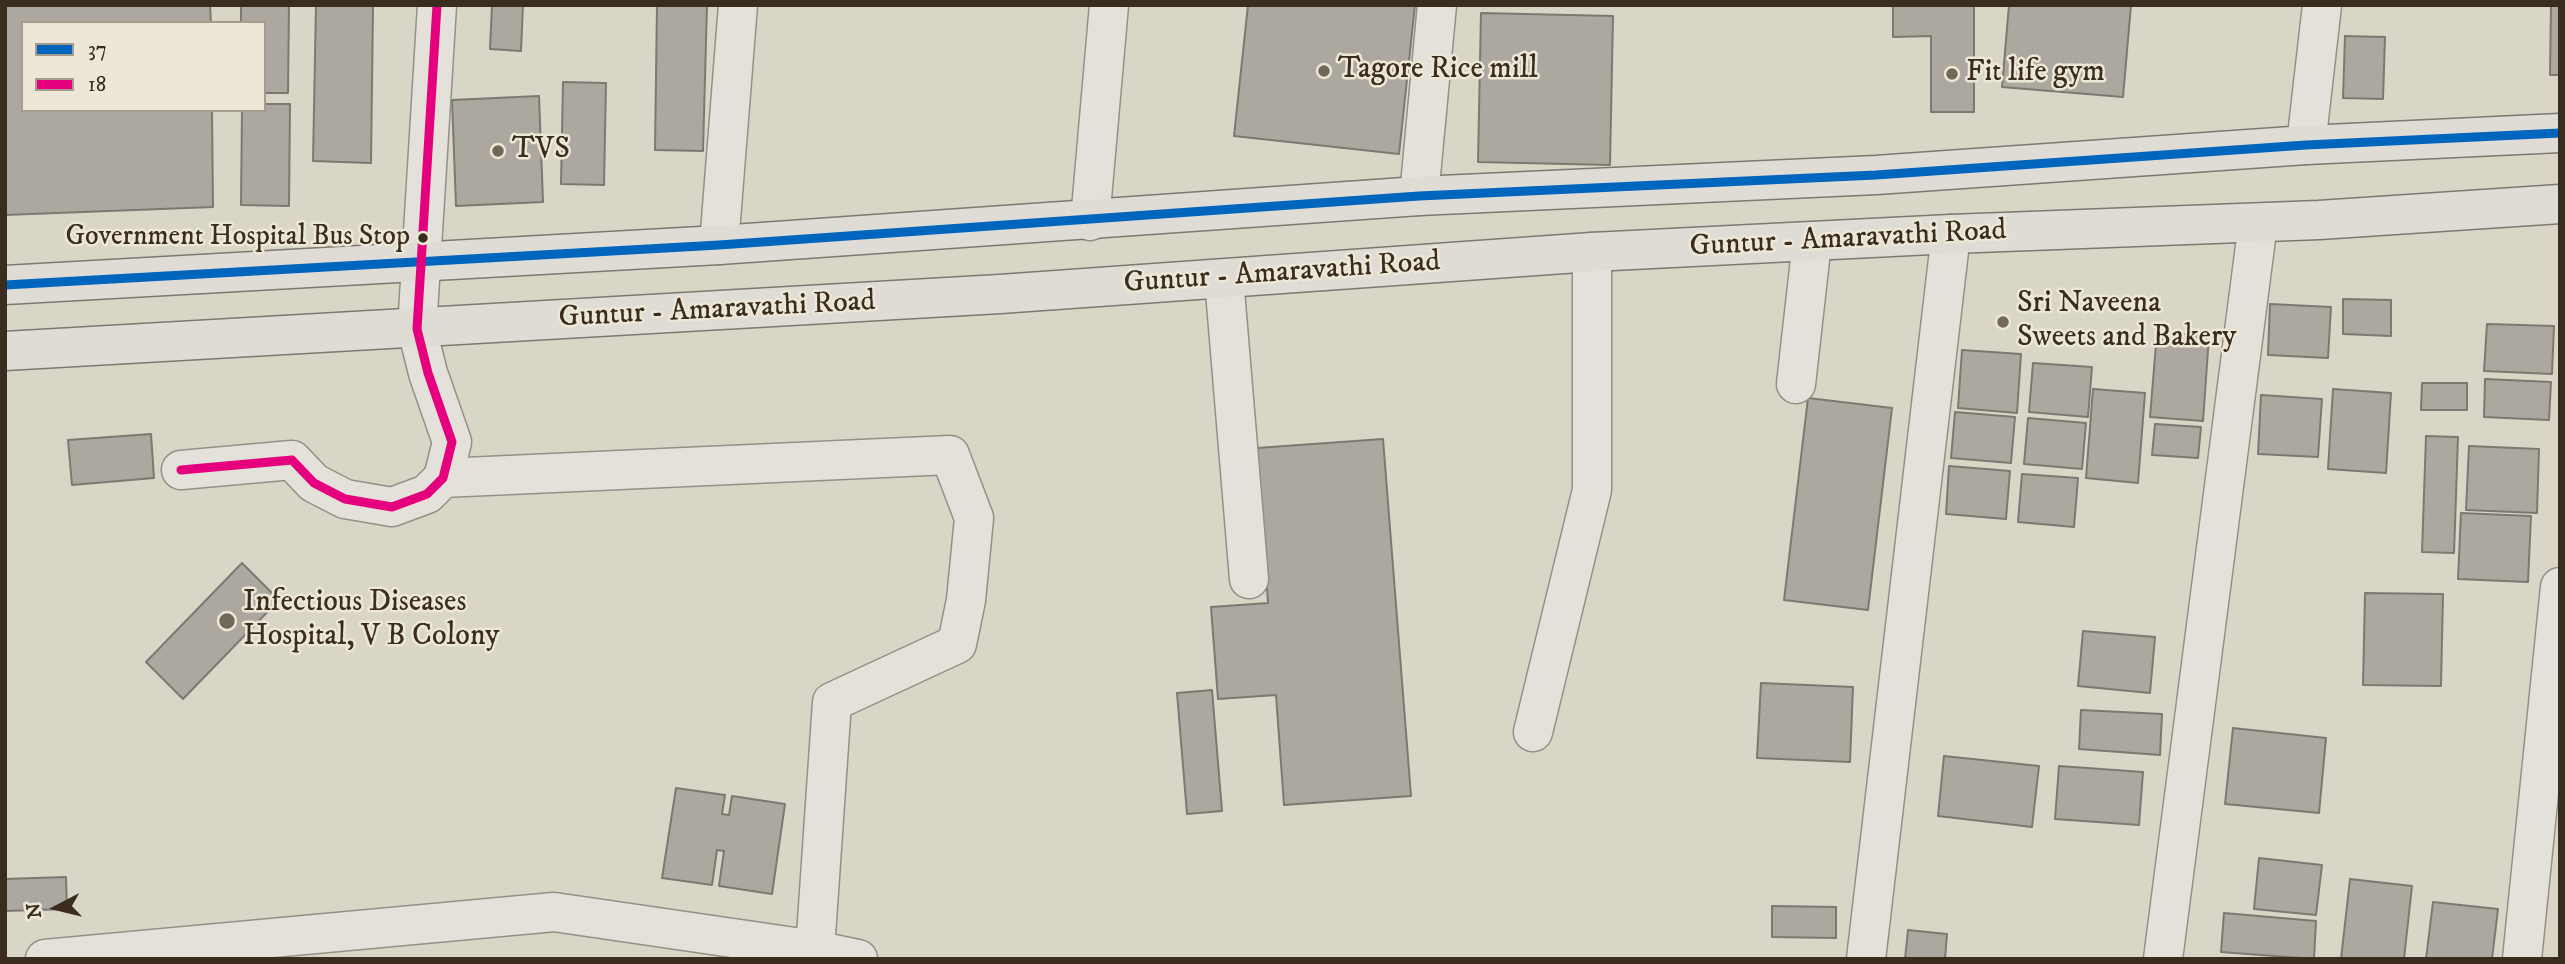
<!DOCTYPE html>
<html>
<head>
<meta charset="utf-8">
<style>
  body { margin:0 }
  #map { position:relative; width:2565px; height:964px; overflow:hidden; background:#d9d6c8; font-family:"IM FELL DW Pica",serif }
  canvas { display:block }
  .frame { position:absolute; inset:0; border:7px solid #3a2c1f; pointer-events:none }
  .legend { position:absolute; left:21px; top:21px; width:245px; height:91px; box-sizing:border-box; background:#ece7d6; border:2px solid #a59c8d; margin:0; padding:9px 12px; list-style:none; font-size:21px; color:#3a2c1f }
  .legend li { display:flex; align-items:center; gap:14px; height:35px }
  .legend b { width:35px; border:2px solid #a59c8d }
  .north { position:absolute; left:21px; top:873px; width:70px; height:70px; -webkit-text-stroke:5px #ece7d6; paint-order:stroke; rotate:263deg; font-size:19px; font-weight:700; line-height:28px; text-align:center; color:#3a2c1f }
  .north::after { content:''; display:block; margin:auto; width:24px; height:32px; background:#3a2c1f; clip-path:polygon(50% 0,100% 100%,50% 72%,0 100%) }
</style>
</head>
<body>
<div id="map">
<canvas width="2565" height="964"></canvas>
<div class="frame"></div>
<ul class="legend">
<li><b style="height:9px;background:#0065bd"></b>37</li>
<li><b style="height:9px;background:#e5007d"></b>18</li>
</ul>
<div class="north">N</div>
</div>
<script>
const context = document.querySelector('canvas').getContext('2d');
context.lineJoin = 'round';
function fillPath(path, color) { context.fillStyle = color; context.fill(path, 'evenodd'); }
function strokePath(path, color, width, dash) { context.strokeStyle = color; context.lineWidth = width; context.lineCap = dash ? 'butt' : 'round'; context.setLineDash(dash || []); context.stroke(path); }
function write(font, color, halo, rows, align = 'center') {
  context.font = font + ' "IM FELL DW Pica",serif'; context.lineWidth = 5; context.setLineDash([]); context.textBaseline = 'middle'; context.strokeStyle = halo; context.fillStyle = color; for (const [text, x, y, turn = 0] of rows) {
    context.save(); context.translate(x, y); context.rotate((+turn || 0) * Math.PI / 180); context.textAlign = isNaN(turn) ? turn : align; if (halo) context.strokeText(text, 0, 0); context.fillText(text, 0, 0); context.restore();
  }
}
const building = new Path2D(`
  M5,5H210L211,23H23V110H212L213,207L5,215Z
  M241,5H289L288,93H264V23H241Z
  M316,5H373L371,163L313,161Z
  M492,5H523L521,51L490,49Z
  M657,5H707L703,151L655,150Z
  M1248,5H1415L1399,154L1234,136Z
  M1893,5H1974V112H1931V36L1893,37Z
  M2009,5H2131L2123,97L2002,87Z
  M2551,5H2560V75H2550Z
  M1481,13L1613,16L1610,165L1478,162Z
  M2345,36L2385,37L2383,99L2343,98Z
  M563,82L606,83L604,185L561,184Z
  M539,96L543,202L456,206L452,100Z
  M264,104H290L289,206L241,205L242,110H264Z
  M2343,299L2391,300V336L2343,334Z
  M2270,304L2331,307L2328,358L2268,355Z
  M2487,324L2554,326L2552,374L2484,371Z
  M2157,332L2209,336L2203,421L2150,417Z
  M1962,350L2021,354L2017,413L1958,408Z
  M2033,363L2092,367L2088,417L2029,412Z
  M2485,379L2551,382L2549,420L2484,417Z
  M2422,383H2467V410H2421Z
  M2093,389L2145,393L2138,483L2086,478Z
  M2333,389L2391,393L2386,473L2328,469Z
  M2261,395L2322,399L2318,457L2258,454Z
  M1808,398L1892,408L1868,610L1784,600Z
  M1955,412L2015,417L2011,463L1951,458Z
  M2028,418L2086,423L2082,469L2024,464Z
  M2155,424L2201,427L2198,458L2152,455Z
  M151,434L154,478L72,485L68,440Z
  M2426,436L2458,437L2454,553L2422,552Z
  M1383,439L1411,796L1284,805L1276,695L1218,699L1211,607L1268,603L1257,448Z
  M2469,446L2539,449L2537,513L2466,510Z
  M1949,466L2010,471L2006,519L1946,514Z
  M2022,474L2078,478L2074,527L2018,522Z
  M2461,513L2531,516L2528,582L2458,579Z
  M242,563L279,600L183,699L146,662Z
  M2365,593L2443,594L2441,686L2363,685Z
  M2083,631L2155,637L2150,693L2078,686Z
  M1761,683L1853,687L1850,762L1757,758Z
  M1212,690L1222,811L1187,814L1177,693Z
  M2081,710L2162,714L2160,755L2079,749Z
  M2233,728L2326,738L2319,813L2225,804Z
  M1944,756L2039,766L2032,827L1938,816Z
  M2059,766L2143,772L2139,825L2055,819Z
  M676,788L725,795L722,814L729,815L732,796L785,804L772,894L719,886L724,851L717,850L712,885L662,878Z
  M2259,858L2322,865L2316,915L2254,909Z
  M66,877L67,909L5,911V879Z
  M2350,879L2412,886L2404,959H2341Z
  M2433,902L2498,909L2492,959H2426Z
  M1772,906L1836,907V938L1772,937Z
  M2224,913L2316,921L2314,959L2221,952Z
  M1908,930L1947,934L1945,959H1905Z`);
fillPath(building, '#aca89f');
strokePath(building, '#7d7870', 2);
const minor = new Path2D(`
  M2306,145L2322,5
  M1419,196L1437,5
  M1090,221L1109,5
  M719,245L738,5
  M1224,279L1249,579
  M1796,384L1812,242
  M181,470L292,460L314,483L345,499L392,507L427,494L443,478L452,442L428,373L417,329L437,5
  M1533,732L1592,490V252
  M45,959L554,912L815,950L832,702L957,644L966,600L974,518L950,455L443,478
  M813,959L815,950L858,959
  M1866,959L1951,234
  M2163,959L2258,223
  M2522,959L2560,587`);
const primary = new Path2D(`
  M5,285L719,245L1419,196L1876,175L2306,145L2560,133
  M5,351L1000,294L1592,252L1951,234L2319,220L2560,204`);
strokePath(minor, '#949086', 41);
strokePath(primary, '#7d7870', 41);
strokePath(minor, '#e3e1da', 38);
strokePath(primary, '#dedcd4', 38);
strokePath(new Path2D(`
  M5,285L719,245L1419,196L1876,175L2306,145L2560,133`), '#0065bd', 9);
strokePath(new Path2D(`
  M181,470L292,460L314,483L345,499L392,507L427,494L443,478L452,442L428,373L417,329L437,5`), '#e5007d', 9);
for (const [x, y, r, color] of [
  [1324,71,7,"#72685a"],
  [1952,74,7,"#72685a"],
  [498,151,7,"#72685a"],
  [423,238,6,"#3a2c1f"],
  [2003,322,7,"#72685a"],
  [227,621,9,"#72685a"]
]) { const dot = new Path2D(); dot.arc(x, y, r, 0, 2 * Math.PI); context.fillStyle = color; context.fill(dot); strokePath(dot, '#ece7d6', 2.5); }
write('28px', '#3a2c1f', '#ece7d6', [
  ["Government Hospital Bus Stop",410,238]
], 'right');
write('30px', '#3a2c1f', '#ece7d6', [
  ["Tagore Rice mill",1338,71],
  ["Fit life gym",1966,74],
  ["TVS",512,151],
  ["Sri Naveena",2017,305],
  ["Sweets and Bakery",2017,339],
  ["Infectious Diseases",243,604],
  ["Hospital, V B Colony",243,638]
], 'left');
write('30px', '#3a2c1f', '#ece7d6', [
  ["Guntur - Amaravathi Road",1848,240,-3],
  ["Guntur - Amaravathi Road",1282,274,-4],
  ["Guntur - Amaravathi Road",717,311,-3]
]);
</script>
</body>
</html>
